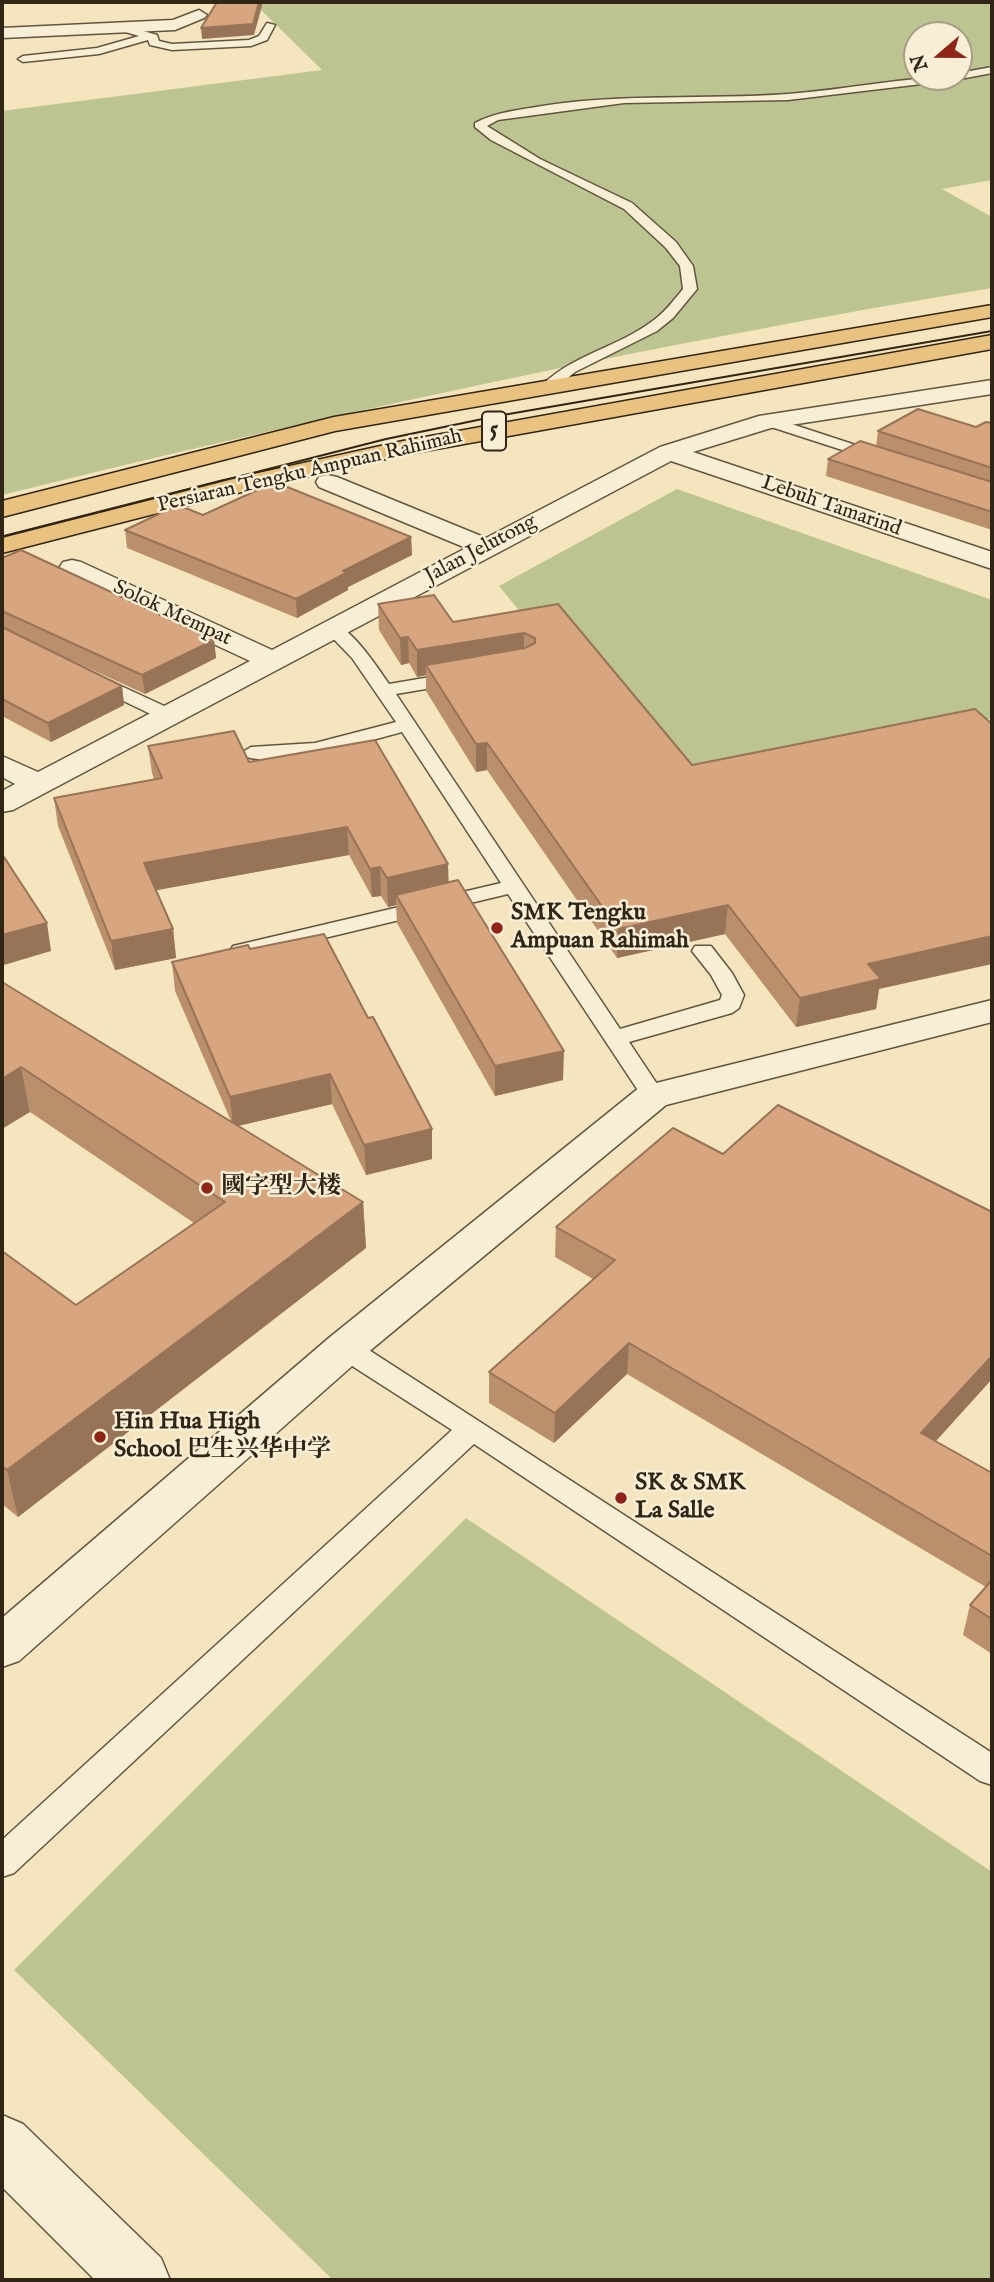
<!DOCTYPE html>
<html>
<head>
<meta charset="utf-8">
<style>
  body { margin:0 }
  #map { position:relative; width:994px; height:2282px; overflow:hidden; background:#f5e5be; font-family:"IM FELL English",serif }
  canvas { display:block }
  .frame { position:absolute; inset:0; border:4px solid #312515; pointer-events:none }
  .north { position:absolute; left:903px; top:21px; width:70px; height:70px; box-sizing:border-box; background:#f8eed5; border:2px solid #a89e88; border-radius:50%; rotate:250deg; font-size:19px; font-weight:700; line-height:28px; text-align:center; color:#312515 }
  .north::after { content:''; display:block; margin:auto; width:24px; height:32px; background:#8f2418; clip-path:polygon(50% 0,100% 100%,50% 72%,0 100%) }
</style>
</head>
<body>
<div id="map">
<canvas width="994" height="2282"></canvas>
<div class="frame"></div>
<div class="north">N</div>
</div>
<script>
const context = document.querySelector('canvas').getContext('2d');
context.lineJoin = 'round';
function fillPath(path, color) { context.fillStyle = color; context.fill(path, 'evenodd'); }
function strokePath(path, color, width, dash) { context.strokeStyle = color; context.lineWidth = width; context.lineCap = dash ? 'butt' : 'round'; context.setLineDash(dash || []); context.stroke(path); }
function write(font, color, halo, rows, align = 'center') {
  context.font = font + ' "IM FELL English","Noto Serif SC",serif'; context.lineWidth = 5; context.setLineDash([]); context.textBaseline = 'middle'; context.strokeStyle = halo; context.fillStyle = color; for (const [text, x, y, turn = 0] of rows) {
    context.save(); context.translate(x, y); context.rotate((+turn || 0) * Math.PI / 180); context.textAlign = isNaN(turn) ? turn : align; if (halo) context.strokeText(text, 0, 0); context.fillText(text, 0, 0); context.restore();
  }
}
fillPath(new Path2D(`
  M253,2H992V180L942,189L992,217V288C659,343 329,414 2,495V111L322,70ZM917,35H959V77H917Z
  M677,489L992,600V718L665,788L499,586Z
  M466,1518L992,1872V2280H333L14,1970Z`), '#bcc491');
const lane = new Path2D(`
  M267,23L275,25L267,40L251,46L172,50L150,45L148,40L99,54L23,62L18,59L23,56L97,48L139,36L122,31V27L126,26L157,35L159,41L172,44L249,40L259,36Z
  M992,67V73L955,80L788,100L624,103L498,120L487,126L540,159L632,203L676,242L693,266L697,289L673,318L657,331L575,372L552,391H542L540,388L542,385C574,354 619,347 654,320C665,312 674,300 683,289L680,266L666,248L624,209L491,140L475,127V123C496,112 519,110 542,106C624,93 706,100 788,94C845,90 902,77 959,77V73Z
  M767,416L883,454L886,457L883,460H873L762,424L759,421Z
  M332,623C352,628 377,667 389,684L460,672L467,674L469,678L467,682L396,694L620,1029L720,1000L722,995L711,975L692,951L695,946H711L732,973L744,995L739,1008L732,1013L629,1042L665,1096L661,1101L653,1104L645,1101L508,894L241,958L233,956L230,951L233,946L501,883L402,732C377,739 257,773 241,753L251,747L315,743L396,722L352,658L323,628Z
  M93,673L175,711L177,715L168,721L161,719L86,683L84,679Z
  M345,1338L355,1341L992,1753V1785L980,1781L474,1444L14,1873L2,1877V1840L452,1430L335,1355L331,1348L335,1341Z`);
const street = new Path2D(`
  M199,10L207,15L204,18L175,30L2,38V28L173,20Z
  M992,380V394L771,428L693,452L992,552V569L671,461L13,810L2,812V791L15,784L2,777V756L38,772L250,661L63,574L59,568L63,562L72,560L81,562L272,650L466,548L319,487L316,482L319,477L328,475L337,477L486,538L660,447L759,416Z
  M992,1000V1022L666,1105L360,1359L19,1661L2,1667V1618L330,1337L640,1087Z
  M2,2115L23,2124L161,2258L170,2280H95L2,2187Z`);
const highway = new Path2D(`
  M992,305V317L335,431L2,517V501L334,417Z
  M992,335V349L403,455L224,496L2,553V537L222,481L403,441Z`);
strokePath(lane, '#62553f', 3);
strokePath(street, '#62553f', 3);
strokePath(highway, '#312515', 3);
fillPath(lane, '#f8eed5');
fillPath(street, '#f8eed5');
fillPath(highway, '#eac27f');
strokePath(new Path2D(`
  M2,537L386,439L497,416L992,331`), '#312515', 2);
fillPath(new Path2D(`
  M992,423V530L826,476L828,459L876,446L878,431L976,427Z
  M203,515L411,537L412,555L348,587V590L297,618L127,548L125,530Z
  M2,558L214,640L216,658L145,694L47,649L122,686L124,705L51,742L2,716Z
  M378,604L453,622L558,604L879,989L876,1009L796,1027L725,934L617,958L487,770L476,772L426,691V675L417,677L409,663L401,665L379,630Z
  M148,746L249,762L449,882L563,1080L495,1096L397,923L396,905L388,907L381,896L372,897L349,855L156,890L173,929L176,958L115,970L58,826L54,798L154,779L152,773Z
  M250,949L368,1018L432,1129V1159L366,1175L332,1104L238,1126L363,1202L366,1248L18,1517L2,1504V1251L76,1305L194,1223L30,1112L2,982L231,1121L175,991L172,962Z
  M723,1154L992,1212V1379L936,1441L992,1473V1654L963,1635L970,1605L986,1587L627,1374L554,1443L489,1403V1372L593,1279L555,1257L556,1227Z`), '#ba8f6c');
fillPath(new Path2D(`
  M259,2H262V6L254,35L202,39L201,28Z
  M411,537L412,555L348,587V590L297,618L296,599L343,571Z
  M524,633V659L426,665V675L417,677V650Z
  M408,637L409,663L401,665L400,638Z
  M214,640L216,658L145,694L142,675Z
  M122,686L124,705L51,742L48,723Z
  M487,743V770L476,772V744Z
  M347,827L349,855L147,892L144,863Z
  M448,864L449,893L396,895V905L388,907L387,878Z
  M380,867L381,896L372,897L370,869Z
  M728,905L725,934L617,958L618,929Z
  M47,923L51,951L4,965L2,952V935Z
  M173,929L176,958L115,970L111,941Z
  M992,936V964L879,989L876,1009L796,1027L800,998L868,964Z
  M564,1051L563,1080L495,1096V1066Z
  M21,1067L30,1112L2,1129V1079Z
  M330,1074L332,1104L233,1127L230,1097Z
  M432,1129V1159L366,1175L364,1145Z
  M363,1202L366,1248L18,1517L7,1470Z
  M629,1343L627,1374L554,1443L555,1413Z
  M992,1356V1379L915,1464L921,1433Z`), '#977458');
const building = new Path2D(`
  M217,2H259L253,24L201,28Z
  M918,409L976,427L986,422L992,423V468L878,431Z
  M860,441L992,482V512L828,459Z
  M275,482L411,537L343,571L348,572L296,599L125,530L178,505L203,515Z
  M21,550L214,640L142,675L2,611V558Z
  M434,595L453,622L558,604L692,765L975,709L992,724V936L868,964L881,979L800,998L728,905L618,929L487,743L476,744L426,665L525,648L535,643V638L524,633L417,650L408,637L400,638L378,604Z
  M2,627L122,686L48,723L2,699Z
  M234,731L249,762L375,740L448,864L387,878L380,867L370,869L347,827L144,863L173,929L111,941L54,798L162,778L148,746Z
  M2,854L47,923L2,935Z
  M458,880L564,1051L495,1066L396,895Z
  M324,934L368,1018L373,1017L432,1129L364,1145L330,1074L230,1097L172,962L248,945L250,949Z
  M2,982L363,1202L7,1470L2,1466V1251L76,1305L225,1202L21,1067L2,1079Z
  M778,1105L992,1212V1356L921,1433L992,1473V1556L629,1343L555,1413L489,1372L615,1260L556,1227L673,1128L723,1154Z
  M992,1580V1619L970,1605Z`);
fillPath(building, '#d8a67e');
strokePath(building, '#977458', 2);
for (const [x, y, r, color] of [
  [497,928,7,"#8f2418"],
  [207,1188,7,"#8f2418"],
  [100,1437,7,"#8f2418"],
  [621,1498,7,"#8f2418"]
]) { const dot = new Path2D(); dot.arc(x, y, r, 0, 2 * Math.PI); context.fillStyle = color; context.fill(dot); strokePath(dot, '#f8eed5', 2.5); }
write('21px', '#312515', '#f8eed5', [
  ["Persiaran Tengku Ampuan Rahimah",310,472,-13],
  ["Lebuh Tamarind",831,507,19],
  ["Jalan Jelutong",481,550,-28],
  ["Solok Mempat",172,614,25]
]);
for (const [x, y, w] of [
  [494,431,24]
]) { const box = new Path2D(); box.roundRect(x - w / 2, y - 19.5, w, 39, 5); context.fillStyle = '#f8eed5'; context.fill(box); strokePath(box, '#312515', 2); }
write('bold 23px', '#312515', null, [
  ["5",494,431]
]);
write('bold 24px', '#312515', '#f8eed5', [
  ["SMK Tengku",511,914],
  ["Ampuan Rahimah",511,942],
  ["國字型大楼",221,1188],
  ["Hin Hua High",114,1423],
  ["School 巴生兴华中学",114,1451],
  ["SK & SMK",635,1484],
  ["La Salle",635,1512]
], 'left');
</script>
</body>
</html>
